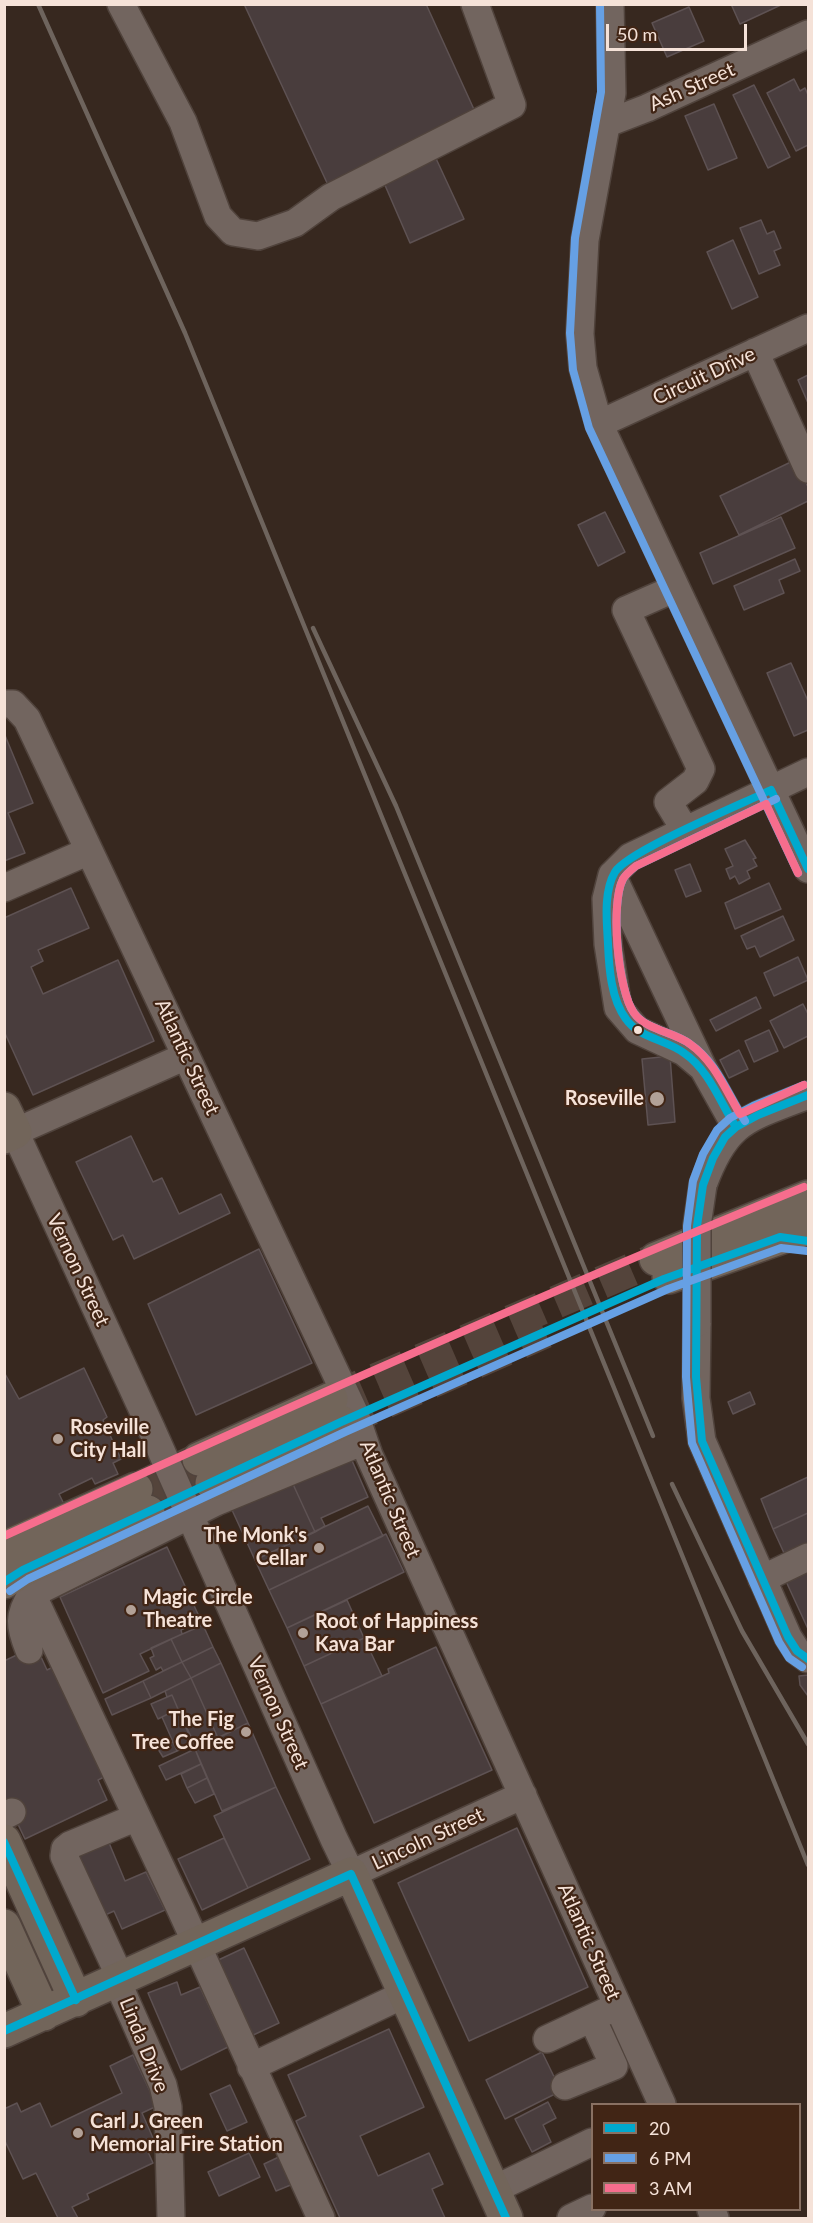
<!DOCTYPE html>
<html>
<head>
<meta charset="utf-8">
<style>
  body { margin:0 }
  #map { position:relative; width:813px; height:2223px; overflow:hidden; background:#37281f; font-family:Lato,sans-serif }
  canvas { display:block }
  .frame { position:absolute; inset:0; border:6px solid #f5e2d8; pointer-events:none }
  .legend { position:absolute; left:591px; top:2103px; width:210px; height:108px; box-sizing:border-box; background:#412515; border:2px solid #897163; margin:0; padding:8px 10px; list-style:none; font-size:18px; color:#f5e2d8 }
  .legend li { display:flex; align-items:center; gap:12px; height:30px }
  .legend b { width:30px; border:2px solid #897163 }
  .scale { position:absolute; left:606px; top:24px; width:141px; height:27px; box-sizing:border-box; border:3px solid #f5e2d8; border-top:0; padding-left:8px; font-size:18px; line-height:21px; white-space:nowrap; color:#f5e2d8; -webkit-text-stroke:4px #412515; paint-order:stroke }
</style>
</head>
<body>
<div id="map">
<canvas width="813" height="2223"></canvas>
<div class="frame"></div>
<ul class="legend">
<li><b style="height:8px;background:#00a9ce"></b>20</li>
<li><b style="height:8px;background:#66a0e4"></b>6 PM</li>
<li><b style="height:8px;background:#f66d8d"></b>3 AM</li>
</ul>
<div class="scale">50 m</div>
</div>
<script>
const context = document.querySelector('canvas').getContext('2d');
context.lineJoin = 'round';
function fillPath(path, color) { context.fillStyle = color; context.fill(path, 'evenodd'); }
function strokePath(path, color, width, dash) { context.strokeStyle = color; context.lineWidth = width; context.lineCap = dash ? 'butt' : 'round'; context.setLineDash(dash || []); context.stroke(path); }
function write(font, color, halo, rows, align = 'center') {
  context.font = font + ' Lato,sans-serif'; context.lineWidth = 4.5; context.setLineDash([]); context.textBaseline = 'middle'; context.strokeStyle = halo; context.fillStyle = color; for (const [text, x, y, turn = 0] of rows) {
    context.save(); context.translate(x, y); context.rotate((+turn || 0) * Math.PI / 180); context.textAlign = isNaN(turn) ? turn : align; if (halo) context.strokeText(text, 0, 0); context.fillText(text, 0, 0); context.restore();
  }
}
const building = new Path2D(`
  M244,4H426L477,116L328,185Z
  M731,4H783L740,24Z
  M689,7L704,41L667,57L652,23Z
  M794,79L800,91L805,88L808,95V145L796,151L767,93Z
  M754,85L790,157L768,168L733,95Z
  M714,104L737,158L708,170L685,116Z
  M433,152L464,219L410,243L381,176Z
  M761,220L767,234L774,231L781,248L774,251L780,265L759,274L740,228Z
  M733,240L758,297L732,309L707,252Z
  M808,375V403L798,380Z
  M795,460L808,487V501L739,535L720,496Z
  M605,512L625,552L598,566L578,525Z
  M781,517L795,548L713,584L700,553Z
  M795,559L800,571L779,580L784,593L744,610L734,586Z
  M791,663L808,701V730L794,736L767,673Z
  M4,733L33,803L8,813L25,853L4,861Z
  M745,840L756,858L753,859L757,866L747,871L750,878L739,884L735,876L730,879L726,869L733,866L725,849Z
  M690,864L701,891L686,897L675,870Z
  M769,883L781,909L735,929L725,903Z
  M71,888L89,928L38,950L43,961L31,967L43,994L118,960L154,1041L33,1095L4,1031V918Z
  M783,916L794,940L760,957L755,946L747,949L741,936Z
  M798,957L808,980L774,996L764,973Z
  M756,997L761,1008L716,1031L710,1020Z
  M803,1004L808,1014V1036L784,1048L770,1021Z
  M769,1030L778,1051L754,1062L745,1041Z
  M739,1050L748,1069L729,1078L720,1060Z
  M670,1056L675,1122L648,1125L642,1059Z
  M131,1136L153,1182L162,1178L179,1214L221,1194L230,1213L134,1259L123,1235L113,1240L76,1162Z
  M259,1249L312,1363L196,1415L148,1304Z
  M84,1368L107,1417L103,1420L121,1459L113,1463L118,1474L95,1484L92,1478L59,1494L64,1504L4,1532V1372L19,1399Z
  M750,1392L755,1404L733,1414L728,1402Z
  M350,1456L368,1497L321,1518L325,1526L315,1532L292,1482Z
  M808,1477V1513L773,1529L761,1499Z
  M292,1482L315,1532L255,1560L232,1510Z
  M157,1486L164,1501L156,1505L149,1491Z
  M368,1506L383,1536L269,1590L255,1560Z
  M808,1513V1543L784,1553L773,1529Z
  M386,1534L404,1572L287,1628L269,1590Z
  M167,1547L203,1625L197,1627L195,1623L181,1630L182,1634L140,1654L149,1671L103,1693L60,1597Z
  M808,1566V1629L784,1577Z
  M347,1600L364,1638L304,1666L287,1628Z
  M203,1625L213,1647L182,1662L171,1639Z
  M364,1638L382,1676L321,1704L304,1666Z
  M171,1639L182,1662L163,1671L161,1667L156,1670L150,1658L154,1656L151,1648Z
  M36,1646L47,1670L61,1663L112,1773L98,1780L107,1800L25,1839L4,1795V1661Z
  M213,1647L221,1663L191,1678L182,1662Z
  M436,1647L492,1770L374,1823L321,1704L389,1673L388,1669Z
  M182,1662L191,1678L151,1698L143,1681Z
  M221,1663L248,1723L218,1738L191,1678Z
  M808,1675V1696L800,1685L799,1676Z
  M191,1678L218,1738L195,1749L172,1695L167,1697L165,1691Z
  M143,1681L151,1698L112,1715L105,1699Z
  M172,1695L178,1709L158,1719L151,1704Z
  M178,1709L194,1743L177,1751L162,1717Z
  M248,1723L276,1787L222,1811L195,1749Z
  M173,1742L177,1751L163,1757L158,1749Z
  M195,1749L201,1764L166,1780L159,1766Z
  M201,1764L207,1778L187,1788L181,1774Z
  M207,1778L214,1794L195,1803L187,1788Z
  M276,1787L310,1859L248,1888L214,1816Z
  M517,1828L588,1987L469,2041L398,1883Z
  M107,1838L125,1881L146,1872L165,1910L122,1929L114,1911L103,1916L76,1851Z
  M224,1838L248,1888L202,1910L178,1859Z
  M244,1948L279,2023L249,2037L214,1962Z
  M177,1982L181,1995L200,1987L228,2047L181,2070L148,1993Z
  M389,2029L424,2107L360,2136L378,2176L429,2153L443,2184L432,2189L445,2218H340L296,2121L306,2116L288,2075Z
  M542,2052L561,2091L505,2119L486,2080Z
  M133,2055L157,2106L142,2113L153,2138L144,2143L153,2163L87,2194L89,2199L72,2207L78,2218H58L36,2173L23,2179L4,2139V2109L17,2103L21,2112L40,2103L51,2127L122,2093L110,2066Z
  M230,2085L247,2122L227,2131L210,2094Z
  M548,2102L556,2118L543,2125L551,2142L532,2152L515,2119Z
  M249,2153L260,2177L219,2196L208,2172Z
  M285,2154L298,2182L276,2191L264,2164Z`);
fillPath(building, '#493d3d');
strokePath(building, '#5e5253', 1.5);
strokePath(new Path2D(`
  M331,1399L656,1259
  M341,1422L545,1332
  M136,1489L199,1459
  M148,1512L212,1483`), '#54443b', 33, [33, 16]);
const minor = new Path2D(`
  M121,4L183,122L218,216L233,232L258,236L295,223L331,197L512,105L475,4
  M610,4L612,93L585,240L580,334L583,368L599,424L808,869
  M608,123L647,108L808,34
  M755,352L808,469
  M599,424L808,328
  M676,588L626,610L701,769L695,781L668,802L685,830
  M4,704H13L27,719L355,1414L369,1455L662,2104
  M612,875L703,1068L736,1127
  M4,888L89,851
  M186,1056L15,1132L151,1428L334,1839L351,1874L523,1795
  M703,1068L684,1052L637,1030L618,1008L608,944L606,899L612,875L630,857L808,772
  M703,1185C727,1119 748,1119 808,1095
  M697,1323L696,1398L702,1441L788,1637L797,1651L808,1659
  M762,1579L808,1557
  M29,1650C19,1626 18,1615 32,1594
  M4,1816L12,1812
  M121,1979L64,1856L65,1849L70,1845L137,1817
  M117,1981L163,2085L168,2107L171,2218
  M547,2039L609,2010
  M251,2067L405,1994
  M565,2086L614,2066L592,2018
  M493,2190L592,2142
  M711,2210L715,2218
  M321,2218L181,1910L32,1594L216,1502L364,1441
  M571,2218L592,2208`);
const major = new Path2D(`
  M4,1109L15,1132L4,1137
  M656,1259L808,1197
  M669,1277L808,1228
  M199,1459L331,1399
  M212,1483L341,1422
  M4,1548L136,1489
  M4,1582L23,1570L148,1512
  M4,1841L76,2000
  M4,1926L44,2014
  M4,2031L351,1874L506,2218`);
strokePath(minor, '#50433c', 30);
strokePath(major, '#50433c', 36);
strokePath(minor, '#72655f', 27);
strokePath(major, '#72655a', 33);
strokePath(new Path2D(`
  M38,4L185,333L808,1865
  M313,628L396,806L653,1436
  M672,1484L742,1631L808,1744`), '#6e645d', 4.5);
const minorBridge = new Path2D(`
  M697,1323V1226L703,1185`);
strokePath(minorBridge, '#50433c', 30, []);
strokePath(minorBridge, '#72655f', 27);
strokePath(new Path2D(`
  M808,1095L758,1115L736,1127L725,1137L713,1158L703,1185L697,1226L696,1377L702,1441L788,1637L797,1651L808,1659
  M736,1127C720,1102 709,1070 684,1053C667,1040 639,1038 626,1019C611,999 609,968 608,944C607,923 603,892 615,872C628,851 742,804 771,790L808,869
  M4,1582L23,1570L341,1422L664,1279L780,1237L808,1241
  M4,1842L76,2000
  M4,2031L351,1874L506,2218`), '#00a9ce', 8);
strokePath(new Path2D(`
  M600,4L601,92L575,238L570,333L573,370L589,428L798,873
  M745,1121C728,1095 717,1062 690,1044C674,1032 646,1030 634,1013C618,991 610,904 623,879C626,874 631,870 636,866L776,799
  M10,1591L28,1579L345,1432L668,1289L781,1248L807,1251
  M802,1667L789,1658L779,1642L692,1443L686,1377L687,1226L693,1181L703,1154L717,1130L730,1118L753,1106L804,1085`), '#66a0e4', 8);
strokePath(new Path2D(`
  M798,873L766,804L636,866C631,870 626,874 623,879C610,904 618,991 634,1013C646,1030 674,1032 690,1044C714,1061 725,1089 740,1114L804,1085
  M4,1536C269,1416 535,1297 804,1187`), '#f66d8d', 8);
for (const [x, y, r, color] of [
  [638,1030,5,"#f5e2d8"],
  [657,1099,8,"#b2a197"],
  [58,1439,6,"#b2a197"],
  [319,1548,6,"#b2a197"],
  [131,1610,6,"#b2a197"],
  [303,1633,6,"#b2a197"],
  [246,1732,6,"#b2a197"],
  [78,2133,6,"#b2a197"]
]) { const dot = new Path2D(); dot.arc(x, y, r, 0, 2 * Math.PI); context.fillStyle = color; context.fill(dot); strokePath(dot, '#412515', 2); }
write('20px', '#f5e2d8', '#412515', [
  ["Ash Street",692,87,-24],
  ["Circuit Drive",704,376,-25],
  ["Atlantic Street",187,1057,65],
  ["Vernon Street",78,1270,65],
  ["Atlantic Street",390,1499,67],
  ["Vernon Street",278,1713,66],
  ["Lincoln Street",428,1839,-25],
  ["Atlantic Street",589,1942,66],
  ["Linda Drive",144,2045,68]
]);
write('bold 20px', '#f5e2d8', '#412515', [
  ["Roseville",644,1099,"right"],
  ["Roseville",70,1428],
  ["City Hall",70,1451],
  ["The Monk's",307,1536,"right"],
  ["Cellar",307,1559,"right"],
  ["Magic Circle",143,1598],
  ["Theatre",143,1621],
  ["Root of Happiness",315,1622],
  ["Kava Bar",315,1645],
  ["The Fig",234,1720,"right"],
  ["Tree Coffee",234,1743,"right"],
  ["Carl J. Green",90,2122],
  ["Memorial Fire Station",90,2145]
], 'left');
</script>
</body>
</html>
